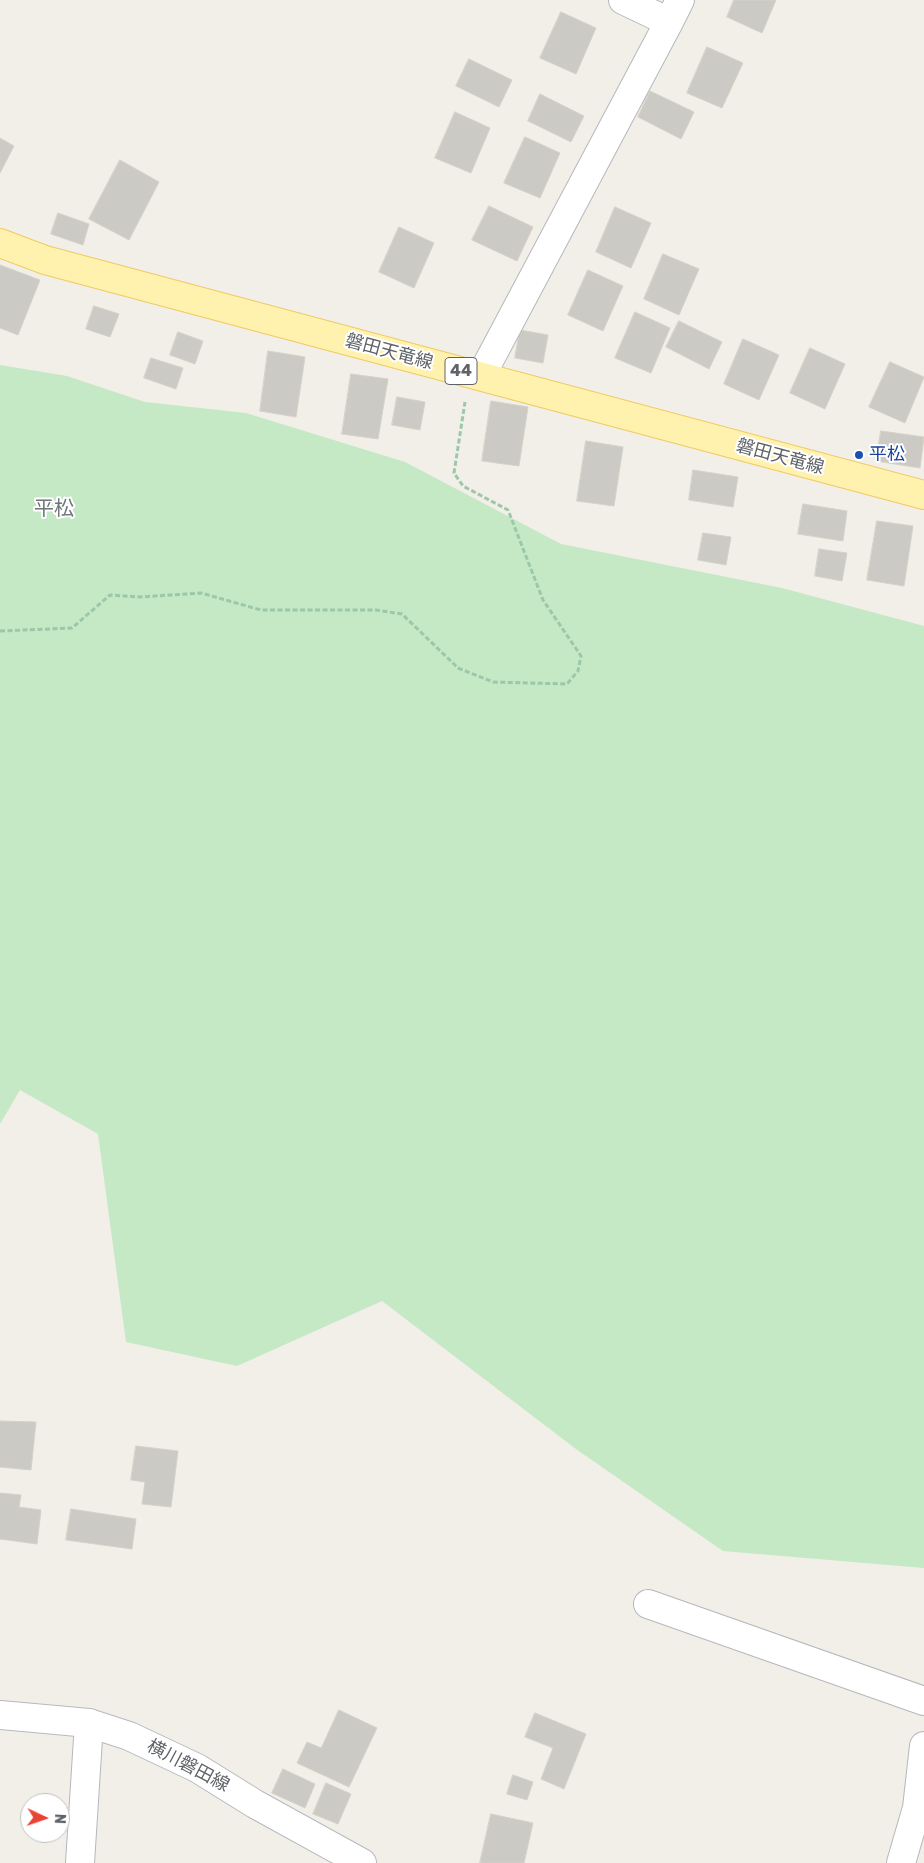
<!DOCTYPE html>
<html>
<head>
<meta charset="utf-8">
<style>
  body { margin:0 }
  #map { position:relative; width:924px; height:1863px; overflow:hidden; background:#f1efe8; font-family:Rubik,sans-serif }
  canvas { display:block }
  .north { position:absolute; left:20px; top:1793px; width:50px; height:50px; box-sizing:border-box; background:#fff; border:1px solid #bfc1c3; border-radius:50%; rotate:93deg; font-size:14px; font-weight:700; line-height:20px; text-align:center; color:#5f6368 }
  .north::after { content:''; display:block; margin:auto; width:18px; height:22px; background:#ea4335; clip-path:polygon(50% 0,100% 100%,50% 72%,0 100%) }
</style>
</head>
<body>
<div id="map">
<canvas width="924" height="1863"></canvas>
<div class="north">N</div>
</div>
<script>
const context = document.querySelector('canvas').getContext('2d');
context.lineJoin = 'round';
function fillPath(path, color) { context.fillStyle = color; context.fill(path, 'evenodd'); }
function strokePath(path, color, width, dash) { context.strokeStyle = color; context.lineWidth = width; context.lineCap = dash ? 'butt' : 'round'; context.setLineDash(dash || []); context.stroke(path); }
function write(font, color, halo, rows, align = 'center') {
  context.font = font + ' Rubik,"Noto Sans JP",sans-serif'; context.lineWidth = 4; context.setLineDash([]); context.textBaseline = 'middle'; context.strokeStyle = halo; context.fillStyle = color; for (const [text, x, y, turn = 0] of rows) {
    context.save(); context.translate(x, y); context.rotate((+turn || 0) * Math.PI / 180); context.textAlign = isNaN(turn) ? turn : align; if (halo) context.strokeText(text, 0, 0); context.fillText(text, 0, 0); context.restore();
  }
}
fillPath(new Path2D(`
  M0,365L67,376L145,402L246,413L405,462L561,544L782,588L924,626V1568L723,1551L576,1449L382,1301L237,1366L126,1342L98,1134L20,1090L0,1124Z`), '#c5e8c5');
const building = new Path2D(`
  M734,0H776L762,33L727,17Z
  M561,12L596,28L576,74L540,58Z
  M707,47L743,63L722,108L687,93Z
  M469,59L512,80L499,107L456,86Z
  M650,91L694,112L681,139L638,117Z
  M540,94L584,116L571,142L528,121Z
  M455,112L490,128L471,173L435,158Z
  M525,137L560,153L540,198L504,183Z
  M0,138L14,146L0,173Z
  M120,160L159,182L129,240L89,219Z
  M489,206L533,227L517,261L472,240Z
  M615,207L651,223L631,268L596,252Z
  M58,213L89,224L83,245L51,234Z
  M399,227L434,243L414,288L379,272Z
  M663,254L699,269L679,315L644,299Z
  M0,265L40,280L18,335L0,328Z
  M588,270L623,286L603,331L568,315Z
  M94,306L119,314L110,337L86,329Z
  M635,312L670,328L651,373L615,358Z
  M679,321L722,342L709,369L666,347Z
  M520,330L548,335L543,363L515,358Z
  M178,332L203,341L195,364L170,355Z
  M743,339L779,355L759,400L724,384Z
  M810,348L845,364L825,409L790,393Z
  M268,351L305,357L296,417L260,411Z
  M151,358L183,368L176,389L144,378Z
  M890,362L924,377L905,423L869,407Z
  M351,374L388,379L378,439L342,434Z
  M397,397L425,402L420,430L392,425Z
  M491,401L528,407L519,466L482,461Z
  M881,431L924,437L920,468L876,461Z
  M586,441L623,447L614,506L577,501Z
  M693,470L738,477L733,507L689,500Z
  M803,504L847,511L843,541L798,534Z
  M877,521L913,526L904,586L867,580Z
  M703,533L731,537L726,565L698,560Z
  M819,549L847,553L842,581L815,576Z
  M0,1421L36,1422L31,1470L0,1467Z
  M136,1446L178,1451L171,1507L142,1504L145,1482L131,1480Z
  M0,1493L21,1495L19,1507L41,1510L37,1544L0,1539Z
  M71,1509L136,1519L132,1549L66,1540Z
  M339,1710L377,1728L349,1787L297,1763L307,1742L321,1748Z
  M535,1713L586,1734L564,1789L541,1779L553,1748L525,1737Z
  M283,1769L315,1784L305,1808L272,1793Z
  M513,1775L533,1782L527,1800L507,1794Z
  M326,1783L351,1794L338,1824L313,1814Z
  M491,1814L533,1823L524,1863H480Z`);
fillPath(building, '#cccac5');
strokePath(building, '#d6d1c6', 1);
const street = new Path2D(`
  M623,0L669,22L680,0
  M481,376L669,22
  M648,1604L924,1701
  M80,1863L89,1723
  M901,1863L917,1808L924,1746`);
const secondary = new Path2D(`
  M0,1715L89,1723L129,1736L197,1768L255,1804L362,1863`);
const primary = new Path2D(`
  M0,243L45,260L924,495`);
strokePath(street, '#b5b8bc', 30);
strokePath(secondary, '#b6babf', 30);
strokePath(primary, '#f2c960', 30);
strokePath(new Path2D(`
  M0,631L72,628L110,595L140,597L201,593L261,610H376L402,614L458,668L493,682L567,684L578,671L581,656L543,600L508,510L463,486L454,473L465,402`), '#9cc7a9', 3, [5, 2.5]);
strokePath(street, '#fff', 28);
strokePath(secondary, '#fff', 28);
strokePath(primary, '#fff2af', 28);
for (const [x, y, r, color] of [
  [859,455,5,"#1a4fb4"]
]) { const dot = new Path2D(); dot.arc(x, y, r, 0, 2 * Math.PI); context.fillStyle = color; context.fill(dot); strokePath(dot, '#fff', 2); }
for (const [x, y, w] of [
  [461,371,32]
]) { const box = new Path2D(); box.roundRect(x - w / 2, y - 13.5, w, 27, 4); context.fillStyle = '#fff'; context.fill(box); strokePath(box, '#5f6368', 1); }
write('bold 16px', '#5f6368', null, [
  ["44",461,371]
]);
write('18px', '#5f6368', '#fff', [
  ["磐田天竜線",389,352,15],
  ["磐田天竜線",780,457,15],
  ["横川磐田線",188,1766,28]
]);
write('18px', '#164399', '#fff', [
  ["平松",869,455]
], 'left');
write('20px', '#70757a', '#fff', [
  ["平松",54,509]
]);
</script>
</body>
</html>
